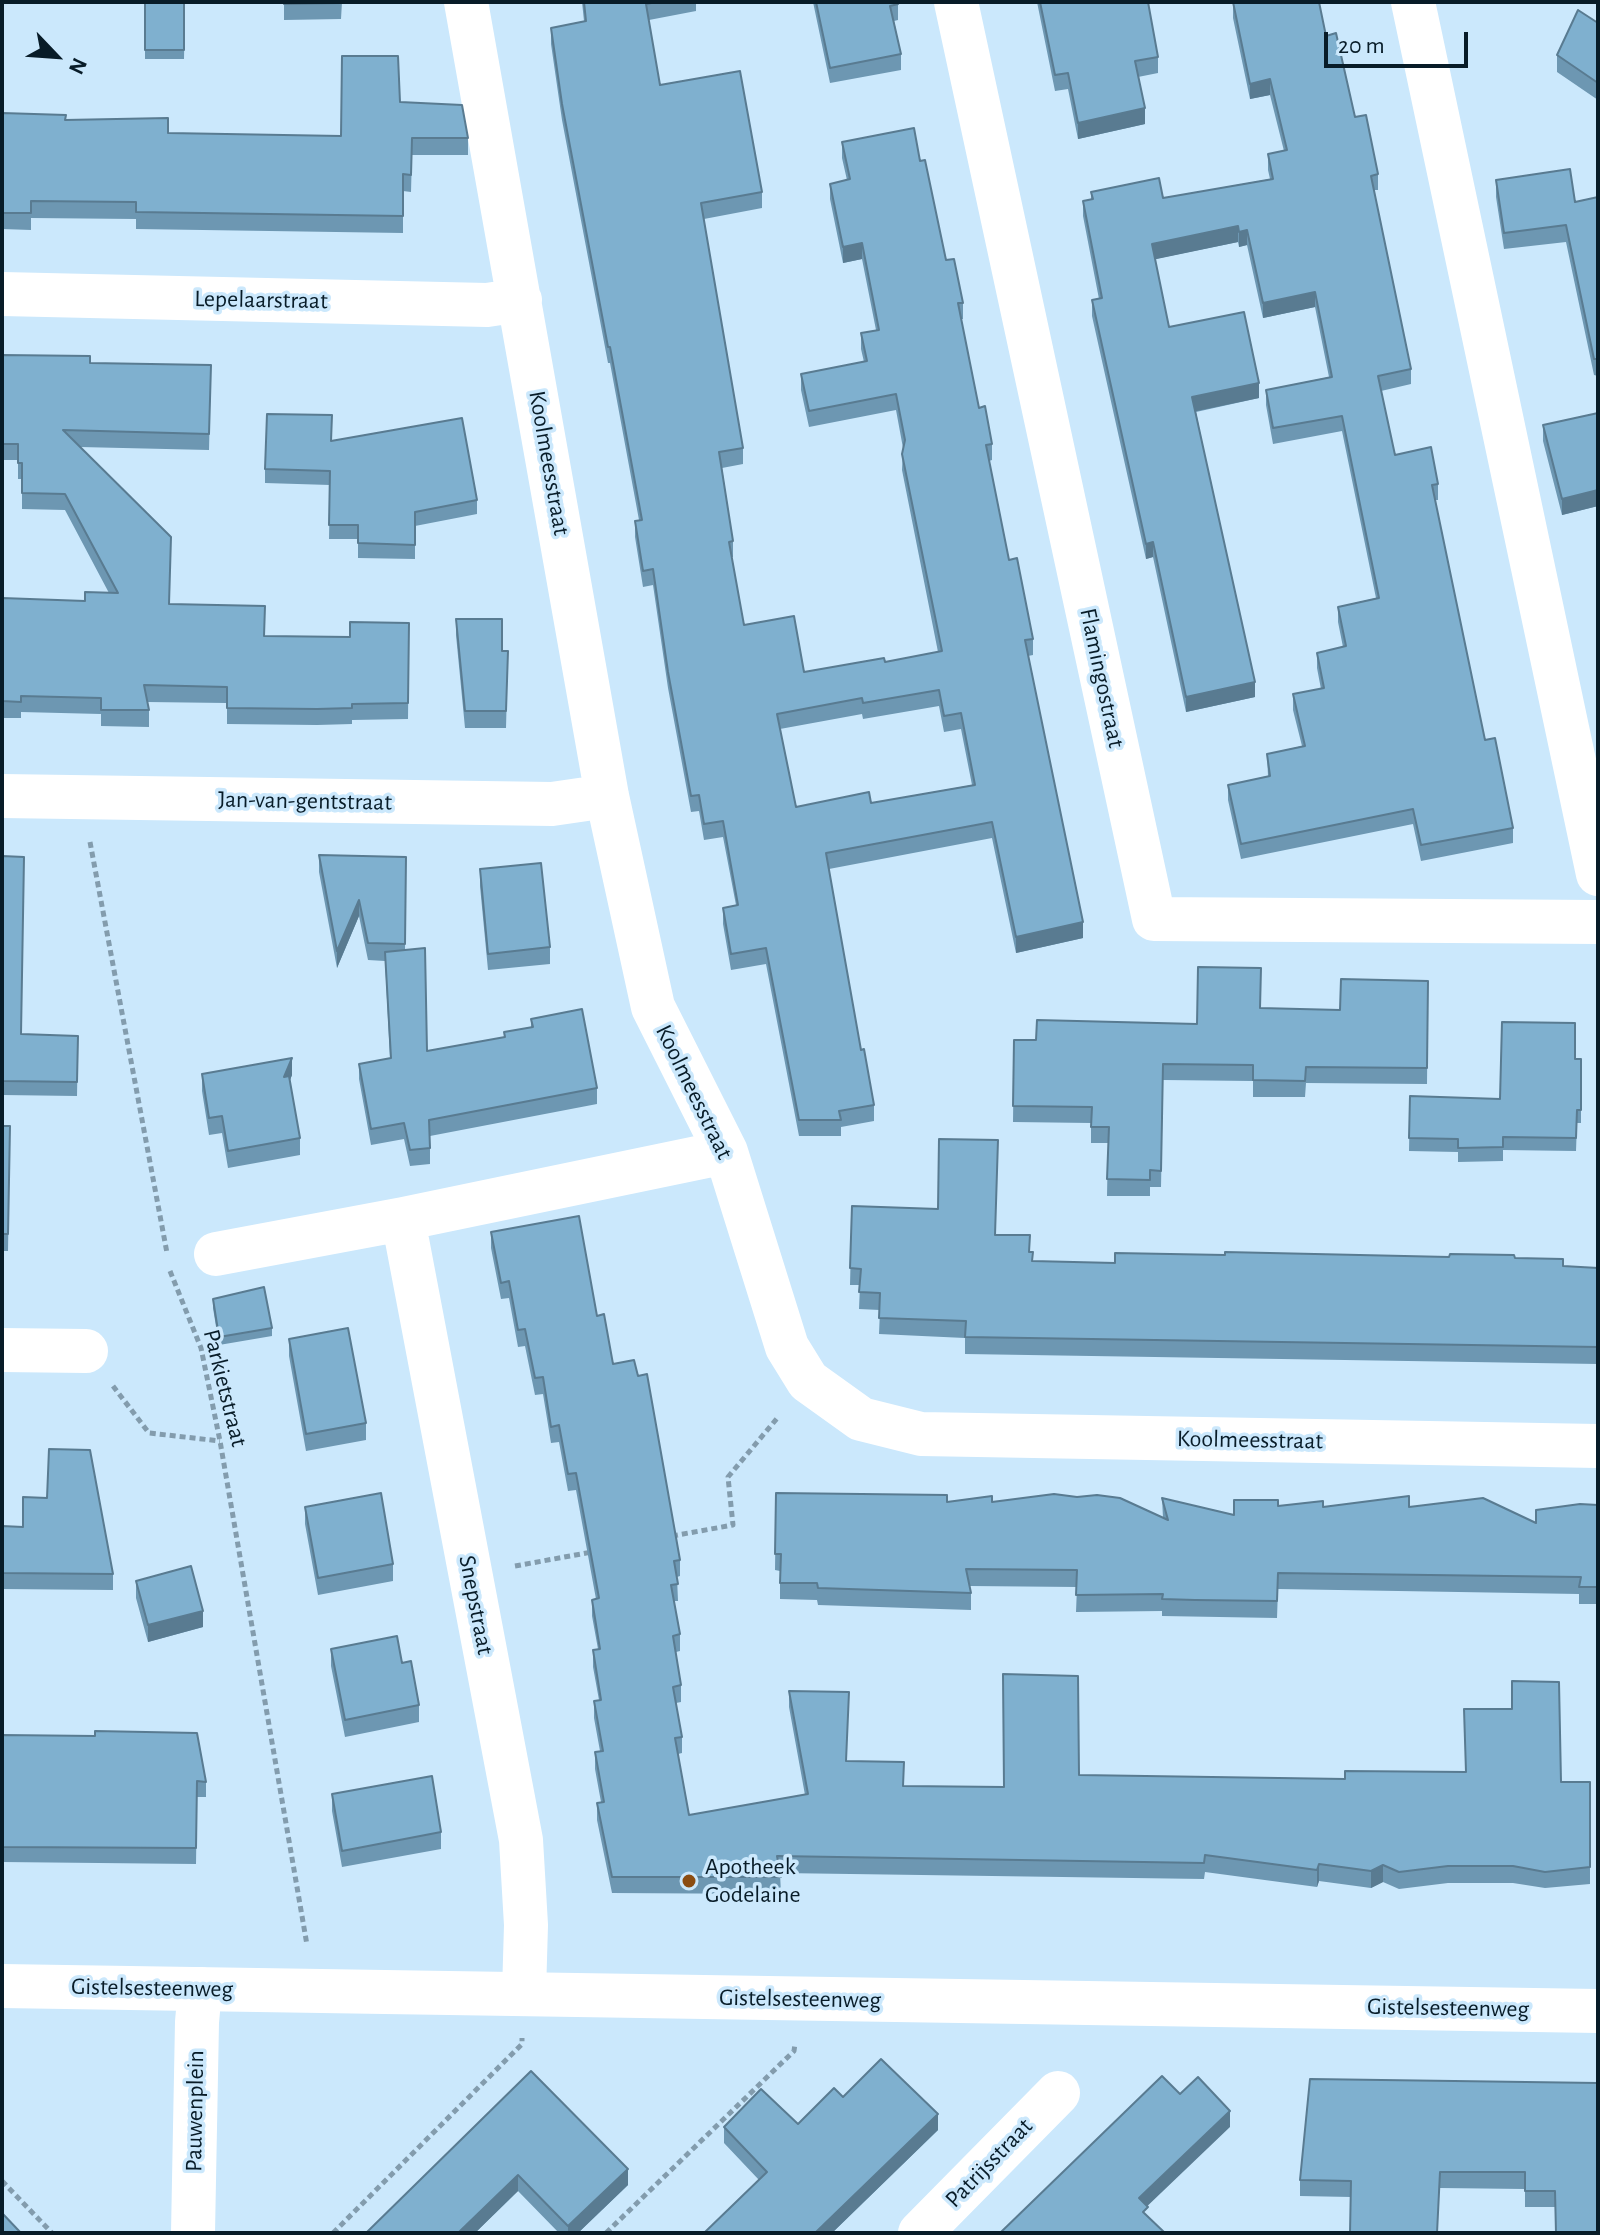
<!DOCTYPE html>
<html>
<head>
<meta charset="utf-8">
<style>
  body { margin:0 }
  #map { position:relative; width:1600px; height:2235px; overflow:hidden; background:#cbe8fc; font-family:"Alegreya Sans",sans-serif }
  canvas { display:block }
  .frame { position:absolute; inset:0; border:4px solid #081c28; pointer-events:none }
  .north { position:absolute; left:16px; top:16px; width:80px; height:80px; -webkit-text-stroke:6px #cbe8fc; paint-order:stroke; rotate:115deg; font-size:22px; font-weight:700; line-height:32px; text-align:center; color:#081c28 }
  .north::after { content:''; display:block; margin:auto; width:28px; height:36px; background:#081c28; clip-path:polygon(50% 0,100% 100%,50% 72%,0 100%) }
  .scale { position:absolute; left:1324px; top:32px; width:144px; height:36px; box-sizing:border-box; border:4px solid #081c28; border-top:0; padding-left:10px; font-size:24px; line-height:28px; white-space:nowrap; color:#081c28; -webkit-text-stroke:6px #cbe8fc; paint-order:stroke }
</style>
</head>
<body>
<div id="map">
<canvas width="1600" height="2235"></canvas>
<div class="frame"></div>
<div class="north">N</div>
<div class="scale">20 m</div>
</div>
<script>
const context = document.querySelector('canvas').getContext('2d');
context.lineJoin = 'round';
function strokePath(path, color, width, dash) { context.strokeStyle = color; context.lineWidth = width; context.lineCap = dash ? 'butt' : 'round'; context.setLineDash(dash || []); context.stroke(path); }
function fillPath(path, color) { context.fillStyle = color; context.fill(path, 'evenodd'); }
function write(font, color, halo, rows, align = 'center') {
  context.font = font + ' "Alegreya Sans",sans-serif'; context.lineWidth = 7; context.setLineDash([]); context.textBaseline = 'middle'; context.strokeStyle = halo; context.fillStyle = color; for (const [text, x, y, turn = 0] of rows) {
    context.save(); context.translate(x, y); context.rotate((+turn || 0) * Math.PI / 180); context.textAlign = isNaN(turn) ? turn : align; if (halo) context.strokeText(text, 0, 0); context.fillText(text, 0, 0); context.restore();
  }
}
strokePath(new Path2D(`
  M90,842L167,1253
  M170,1271L201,1348L220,1441L307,1945
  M113,1386L149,1433L220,1441
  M672,1536L733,1525L728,1477L779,1416
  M515,1566L592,1552
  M2,2181L52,2233
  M333,2233L522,2044V2038
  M606,2233L794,2051L795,2044`), '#839cad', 5, [6, 4]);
strokePath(new Path2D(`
  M466,2L607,796L653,1007L726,1152L787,1347L808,1381L861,1419L921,1434L1598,1446
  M956,2L1154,919L1598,922
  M1413,2L1598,874
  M2,294L487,305L520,300
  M2,796L552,804L607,796
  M403,1219L521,1840L526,1925L524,1993
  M216,1254L403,1219L726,1152
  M2,1350L86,1351
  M193,2233L197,2022L200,1989
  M920,2233L1058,2093`), '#fff', 44);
strokePath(new Path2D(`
  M2,1986L1598,2011`), '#fff', 44);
fillPath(new Path2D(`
  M145,2H185L184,59H145Z
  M284,2H342L341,19L284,20Z
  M582,2H696V11L649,20L660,85L762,192V208L704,219L743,448V464L722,468L733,541V557H731L744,625L804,672L885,662L938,652L902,470L903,448L896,410L809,427L801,390V374L864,362L861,349V333L876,330L862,259L843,263L830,199V184L847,180L842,158V142L920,161L946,260L963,303V319H961L979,408L992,444V460L989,461L1009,560L1033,639V655L1028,656L1083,938L1016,953L992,838L829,869L861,1050L874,1105V1121L841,1127V1136H799L766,964L731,970L723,924V908L736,905L723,837L704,840L699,811L691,812L668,688L653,585L643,587L635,537V521L639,520L610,363H608L562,120L551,44V28L584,21ZM939,706L944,732L961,729L972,785L871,803L796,807L780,729L862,714L863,719Z
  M813,2H898V20L894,21L901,54V70L830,83Z
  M1037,2H1148L1158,57V73L1138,77L1145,124L1078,139L1068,89L1055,91Z
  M1233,2L1326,36L1355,117L1378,174V190H1374L1411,369V384L1381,391L1395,455L1438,484V500H1435L1485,740L1513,828V843L1421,861L1413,824L1241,859L1228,800V785L1268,776L1267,754L1302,746L1293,710V694L1321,689L1317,668V653L1343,647L1338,622V607L1376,598L1342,431L1273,444L1266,405V390L1329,377L1315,307L1263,318L1247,245L1239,247L1238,242L1155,259L1169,327L1259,398L1196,412L1255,697L1186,712L1153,557L1146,559L1092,316V300L1099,299L1083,216V201L1091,199V192L1163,198L1270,179L1268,170V154L1284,151L1270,95L1250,99L1233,18Z
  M1598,23V100L1557,72V55Z
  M400,102L468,138V155H412L411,192L403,191V233L136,229V219L31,218V230L2,229V113L168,133L341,136Z
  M1496,180L1575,202L1598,197V376L1594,375L1566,242L1504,249L1496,197Z
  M2,355L90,363L211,365L209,450L80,447L170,604L264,636L350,637L409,623L408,719L352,720V724L317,725L227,724V703L147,702L149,710V727L101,726V714L21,712V718H2V598L85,601L109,593L65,510L22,509V479H18V460H2Z
  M1598,413V506L1562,515L1543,441V425Z
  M331,441L477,500V514L415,526V559L358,558V539H329L330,485L265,483V469Z
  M456,619L502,651H508L506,728H465L456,635Z
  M319,855L406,857L405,950L427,1051L504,1037V1032L531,1027V1019L597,1088V1104L430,1136V1164L410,1166L404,1139L371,1145L359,1079V1064L390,1058L385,961L368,960L359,916L337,968L319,872Z
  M2,856L21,1034L78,1036L77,1096L3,1095Z
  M480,869L550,947V964L488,970L480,886Z
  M1428,981L1427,1084L1306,1083L1305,1097H1253V1081L1163,1080L1161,1187H1150V1196H1107L1108,1143H1091V1123L1013,1122L1014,1040H1036L1197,1024L1260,1008L1340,1010Z
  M1575,1059H1581V1123H1577L1576,1151L1503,1150V1161L1458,1162V1152L1409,1151L1410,1096L1500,1099Z
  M202,1074L292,1075L290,1080L300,1138V1155L228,1168L222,1133L209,1135L202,1091Z
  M2,1126H10L8,1251H2Z
  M852,1206L995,1235L1030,1252L1033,1261L1115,1263L1515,1258L1563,1266L1598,1268V1364L965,1354V1338L879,1334L880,1310L859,1309L860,1285H850Z
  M491,1232L597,1316L680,1560V1576L677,1577L678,1601H674L680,1634V1651L676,1652L681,1685V1702L676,1703L682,1737V1753L678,1754L689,1815L805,1795L789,1707V1691L847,1761L903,1786L1003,1787L1079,1775L1590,1782V1884L1545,1888L1513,1883H1448L1399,1889L1383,1882L1371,1888L1319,1881L1317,1887L1205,1872L1204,1879L780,1873L781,1894L612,1893L597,1820V1803L601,1802L595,1769V1752L600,1751L594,1718V1701L599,1700L593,1667V1650L598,1649L592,1616V1600L596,1599L576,1490L568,1491L559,1442L551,1443L543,1394L535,1395L525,1346L518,1347L509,1298L501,1299L491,1248Z
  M213,1299L272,1328V1336L219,1345L213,1308Z
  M289,1339L366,1423V1440L306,1451L289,1356Z
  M776,1493L947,1502H992L1163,1518L1162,1498L1234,1515L1278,1506L1409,1507L1536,1523L1598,1505V1604H1579V1594L1278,1589L1277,1618L1162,1616V1611L1076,1612L1077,1587L970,1586L971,1593V1610L818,1605L817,1600L780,1599V1571L775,1570Z
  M305,1507L393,1564V1581L318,1595L305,1524Z
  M2,1526L113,1574V1590L2,1589Z
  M136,1581L203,1627L148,1642L136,1598Z
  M331,1649L402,1663L419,1705V1722L345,1737L331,1666Z
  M2,1735L206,1782V1797H197L196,1864L2,1862Z
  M332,1794L441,1832V1849L342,1867L332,1811Z
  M531,2071L628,2185L578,2233H559L518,2191L475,2233Z
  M1598,2083L1555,2207H1525V2189L1440,2188L1351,2197L1300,2196V2180Z
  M843,2097L938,2130L832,2233H704L759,2180L724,2143V2127L798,2124Z`), '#6d97b2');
fillPath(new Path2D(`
  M1270,79V95L1250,99V84Z
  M1145,108V124L1078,139V123Z
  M1238,226V242L1152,260V244Z
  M1247,230V245L1239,247V232Z
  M862,243V259L843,263V247Z
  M1315,292V307L1263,318V303Z
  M1259,383V398L1192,412V397Z
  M1598,490V506L1562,515V499Z
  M1153,542V557L1146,559V544Z
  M1255,682V697L1186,712V697Z
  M359,900V916L337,968V951Z
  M1083,922V938L1016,953V937Z
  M292,1058V1075L284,1094V1077Z
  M203,1611V1627L148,1642V1625Z
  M1319,1864V1881L1317,1887V1870Z
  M1383,1865V1882L1371,1888V1871Z
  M1230,2111V2127L1139,2214V2198Z
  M938,2114V2130L832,2233H815Z
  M628,2169V2185L578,2233H568V2226Z
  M518,2175V2191L475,2233H458Z`), '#597b91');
const building = new Path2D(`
  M145,2H184V50H145Z
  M284,2H342L341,3L284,4Z
  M584,2H657L646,4L660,85L740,71L762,192L701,203L743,448L719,452L733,541L729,542L744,625L794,616L804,672L884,658L885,662L942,651L902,454L905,440L896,394L809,411L801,374L867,361L861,333L879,330L862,243L843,247L830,184L850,179L842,142L914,128L920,161L925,160L946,260L954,259L963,303H958L979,408L985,406L992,444L986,445L1009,560L1017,558L1033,639L1025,640L1083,922L1016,937L992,822L826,853L861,1050L864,1049L874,1105L839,1111L841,1120H799L766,948L731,954L723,908L738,905L723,821L704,824L699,795L691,796L668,672L653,569L643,571L635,521L642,520L610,347H608L562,104L551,28L586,21ZM939,690L944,716L961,713L975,785L871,803L869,792L796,807L777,714L862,698L863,703Z
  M816,2H898V4L890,6L901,54L830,68Z
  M1040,2H1148L1158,57L1135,61L1145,108L1078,123L1068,73L1055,75Z
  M1233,2H1319L1326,36L1336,33L1355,117L1366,115L1378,174L1371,176L1411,369L1378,376L1395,455L1431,447L1438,484L1432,485L1485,740L1495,738L1513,828L1421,845L1413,809L1241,844L1228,785L1270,776L1267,754L1305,746L1293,694L1324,688L1317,653L1346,646L1338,607L1379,598L1342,416L1273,428L1266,390L1332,377L1315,292L1263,303L1247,230L1239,232L1238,226L1152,244L1169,327L1244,312L1259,383L1192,397L1255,682L1186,697L1153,542L1146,544L1092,300L1102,298L1083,201L1093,199L1091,192L1159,178L1163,198L1273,179L1268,154L1287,150L1270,79L1250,84Z
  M1578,10L1598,23V83L1557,55Z
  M342,56H398L400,102L462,105L468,138H412L411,175L403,174V216L136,212V202L31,201V213H2V113L66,115L65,120L168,118V133L341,136Z
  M1570,169L1575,202L1598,197V359H1594L1566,225L1504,233L1496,180Z
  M2,355L90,356V363L211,365L209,434L63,430L171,537L169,604L265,606L264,636L350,637V622L409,623L408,703L352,704V708L317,709L227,708V687L144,685L149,710H101V698L21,696V702L2,701V598L85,601V592L118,593L65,494L22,493V463H18V444H2Z
  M1598,413V490L1562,499L1543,425Z
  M267,414L332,415L331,441L462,418L477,500L415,512V545L358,543V525H329L330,471L265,469Z
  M456,619H502V651H508L506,711H465Z
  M319,855L406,857L405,944L368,943L359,900L337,951Z
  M2,856L24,857L21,1034L78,1036L77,1082L3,1081Z
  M541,863L550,947L488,954L480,869Z
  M425,948L427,1051L505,1037L504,1032L533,1027L531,1019L582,1009L597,1088L429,1120L430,1148L410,1150L404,1123L371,1129L359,1064L391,1058L385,952Z
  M1198,967L1261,968L1260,1008L1340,1010L1341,979L1428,981L1427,1068L1306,1067L1305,1081L1253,1080V1065L1163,1064L1161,1171L1150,1170V1180L1107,1179L1109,1127H1091L1092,1107L1013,1106L1014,1040H1036L1037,1020L1197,1024Z
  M1502,1022L1575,1023V1059H1581V1110H1577L1576,1138L1503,1137V1147L1458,1148V1139L1409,1138L1410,1096L1500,1099Z
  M292,1058L284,1077L289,1076L300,1138L228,1151L222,1116L209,1118L202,1074Z
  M2,1126H10L8,1234H2Z
  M939,1139L998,1140L995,1235H1030L1029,1252H1033L1032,1261L1115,1263V1253L1225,1255V1252L1449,1257L1450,1254L1514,1255L1515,1258L1563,1259V1266L1598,1268V1347L965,1337L966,1321L879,1318L880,1293L859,1292L861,1269L850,1268L852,1206L938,1209Z
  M579,1216L597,1316L604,1314L613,1364L634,1360L638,1376L647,1374L680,1560L674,1561L678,1584L671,1585L680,1634L673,1636L681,1685L673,1687L682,1737L675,1738L689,1815L808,1794L789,1691L849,1692L846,1761L904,1762L903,1786L1004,1787L1003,1674L1078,1676L1079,1775L1345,1779V1771L1466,1772L1464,1709H1512V1681L1559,1682L1561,1782H1590V1867L1545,1872L1513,1866H1448L1399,1872L1383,1865L1371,1871L1319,1864L1317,1870L1205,1855L1204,1863L777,1856L781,1877H612L597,1803L604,1802L595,1752L603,1751L594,1701L601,1700L593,1650L600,1649L592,1600L599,1598L576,1473L568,1474L559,1425L551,1427L543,1377L535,1378L525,1329L518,1330L509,1281L501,1283L491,1232Z
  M264,1287L272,1328L219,1337L213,1299Z
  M348,1328L366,1423L306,1434L289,1339Z
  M49,1449L90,1450L113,1574L2,1573V1526L23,1527V1497L47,1498Z
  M381,1493L393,1564L318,1578L305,1507Z
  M776,1493L947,1495V1502L992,1496V1502L1054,1494L1077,1497L1097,1495L1120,1498L1168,1520L1162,1498L1234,1515V1500H1278V1506L1323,1501V1507L1409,1496V1507L1483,1498L1536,1523V1510L1580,1504L1598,1505V1587H1579L1581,1577L1278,1573L1277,1601L1195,1600L1162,1599L1163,1594L1076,1595L1077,1570L966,1569L971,1593L818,1588L817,1583H780L781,1554H775Z
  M191,1566L203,1611L148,1625L136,1581Z
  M397,1636L402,1663L411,1661L419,1705L345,1720L331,1649Z
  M95,1731L197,1733L206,1782L197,1781L196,1848L2,1847V1735L95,1736Z
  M432,1776L441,1832L342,1851L332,1794Z
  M881,2059L938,2114L815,2233H704L767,2172L724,2127L761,2089L798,2124L834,2088L843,2097Z
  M531,2071L628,2169L568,2226L518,2175L458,2233H366Z
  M1162,2076L1180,2094L1198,2077L1230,2111L1139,2198L1148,2207L1143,2212L1165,2233H1000Z
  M1310,2079L1598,2083V2233H1556L1555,2191H1525V2172H1440L1437,2233H1350L1351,2181L1300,2180Z
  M2,2213L21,2233H2Z`);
fillPath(building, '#7fb0cf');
strokePath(building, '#597b91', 2);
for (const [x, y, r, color] of [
  [689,1881,8,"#8b4d12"]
]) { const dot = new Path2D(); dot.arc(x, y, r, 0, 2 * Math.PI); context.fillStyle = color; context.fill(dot); strokePath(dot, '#cbe8fc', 3); }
write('24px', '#081c28', '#cbe8fc', [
  ["Lepelaarstraat",261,300,1],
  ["Koolmeesstraat",549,463,80],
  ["Flamingostraat",1102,678,78],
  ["Jan-van-gentstraat",305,801,1],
  ["Koolmeesstraat",694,1092,64],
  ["Parkietstraat",225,1388,76],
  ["Koolmeesstraat",1250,1440,1],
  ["Snepstraat",476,1605,79],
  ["Gistelsesteenweg",152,1988,1],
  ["Gistelsesteenweg",800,1999,1],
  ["Gistelsesteenweg",1448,2008,1],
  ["Pauwenplein",195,2111,-89],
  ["Patrijsstraat",989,2163,-46]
]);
write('24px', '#081c28', '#cbe8fc', [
  ["Apotheek",705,1867],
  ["Godelaine",705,1895]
], 'left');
</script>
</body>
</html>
